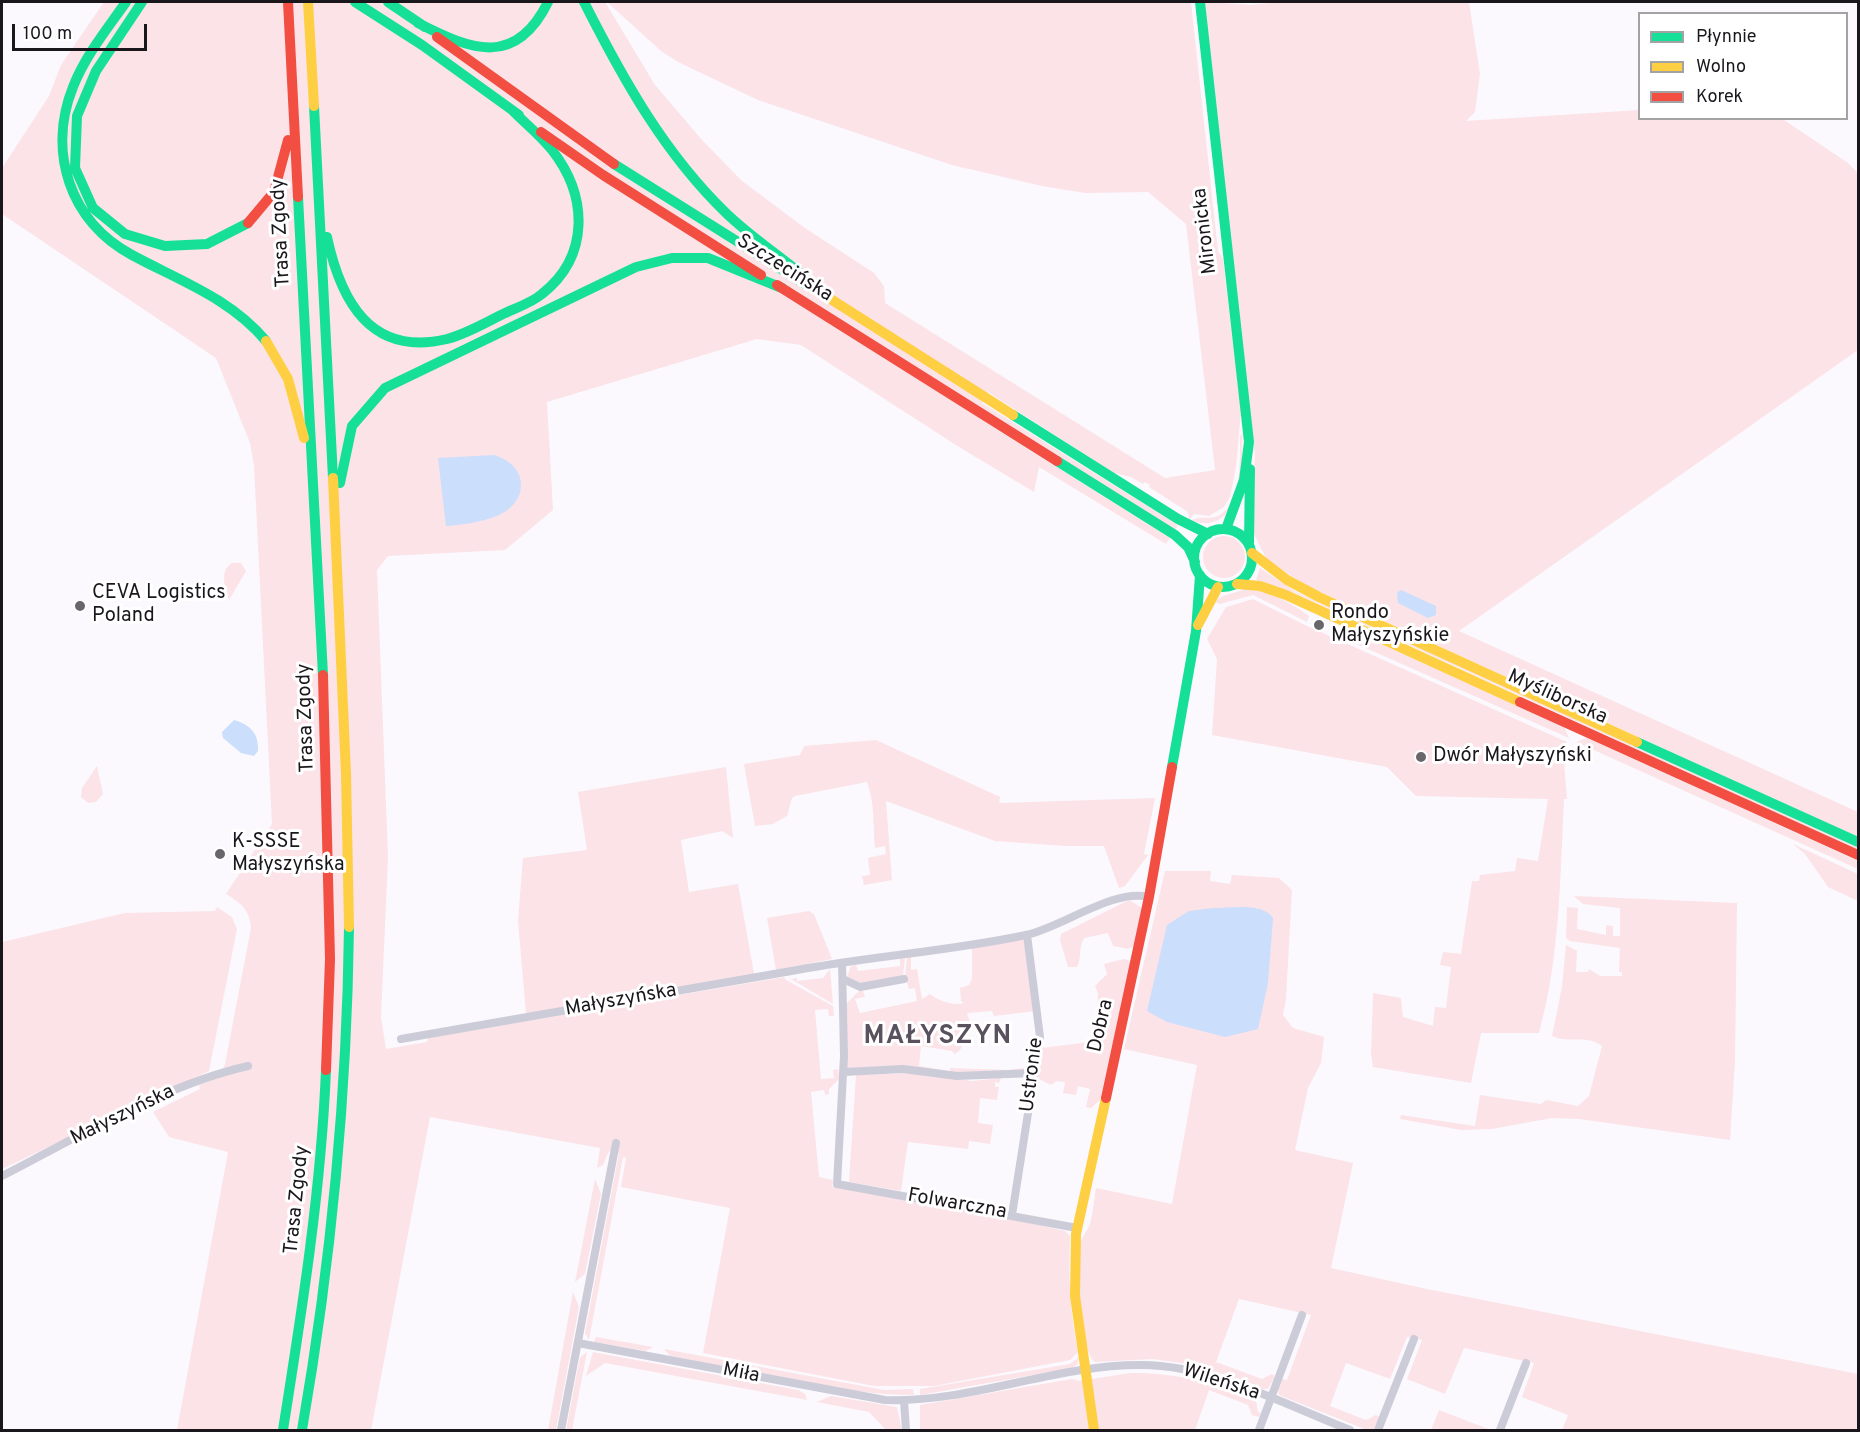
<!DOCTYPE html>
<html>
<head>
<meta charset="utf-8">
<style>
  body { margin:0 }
  #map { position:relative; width:1860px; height:1432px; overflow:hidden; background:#fbf9fd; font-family:Overpass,sans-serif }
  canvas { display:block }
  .frame { position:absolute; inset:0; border:3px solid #1a171c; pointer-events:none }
  .legend { position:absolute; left:1638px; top:12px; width:210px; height:108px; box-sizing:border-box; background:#fff; border:2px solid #a3a2a4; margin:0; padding:8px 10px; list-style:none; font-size:18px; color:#1a171c }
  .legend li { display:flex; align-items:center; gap:12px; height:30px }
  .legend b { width:30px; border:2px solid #a3a2a4 }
  .scale { position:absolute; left:12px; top:24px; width:135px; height:27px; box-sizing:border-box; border:3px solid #1a171c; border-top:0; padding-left:8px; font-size:18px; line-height:21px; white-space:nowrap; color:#1a171c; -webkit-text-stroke:4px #fff; paint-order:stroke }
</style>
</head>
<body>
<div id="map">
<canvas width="1860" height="1432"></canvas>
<div class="frame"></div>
<ul class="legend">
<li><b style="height:8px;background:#16e098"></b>Płynnie</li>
<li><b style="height:8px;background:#ffcf43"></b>Wolno</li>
<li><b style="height:8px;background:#f24e42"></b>Korek</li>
</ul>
<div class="scale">100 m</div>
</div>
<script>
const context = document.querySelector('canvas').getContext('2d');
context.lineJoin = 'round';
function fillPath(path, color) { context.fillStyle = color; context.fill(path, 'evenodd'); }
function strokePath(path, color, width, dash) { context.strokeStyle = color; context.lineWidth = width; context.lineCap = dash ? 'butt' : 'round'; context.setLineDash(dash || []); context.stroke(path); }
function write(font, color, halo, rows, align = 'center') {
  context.font = font + ' Overpass,sans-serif'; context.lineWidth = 6; context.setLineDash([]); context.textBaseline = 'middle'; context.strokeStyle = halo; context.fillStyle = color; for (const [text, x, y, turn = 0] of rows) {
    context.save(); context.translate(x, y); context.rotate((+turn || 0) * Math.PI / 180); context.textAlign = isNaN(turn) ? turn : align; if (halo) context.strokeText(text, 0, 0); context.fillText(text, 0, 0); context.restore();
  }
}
fillPath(new Path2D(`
  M104,2H605L655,85L702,140L742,181L805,228L874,273L884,286L885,303L1165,478L1215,470L1186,224L1148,192L1085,193L1042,186L952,165L758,100L678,62L661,51L607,2H1191L1218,251L1223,259L1241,411L1236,467L1230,497L1224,507L1209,516L1194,514L1189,520L1188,512L1149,487L1150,485L1145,482L1143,484L1131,477L1114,473L988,392L982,403L1178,525L1175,530L975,416L1170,538L1166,544L1039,467L1034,492L959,447L801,345L757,339L547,402L553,510L505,550L388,556L377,570L388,857L381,1017L386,1049L427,1042L428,1038L784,977L786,980L833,1006L834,1016H829L828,1009L815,1010L821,1079L834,1078L833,1070L838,1069L839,1079L829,1089V1094L825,1095L824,1090L811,1092L819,1177L833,1180L832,1186L1009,1218L1065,1231L1070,1236C1068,1276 1070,1312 1078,1352L1070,1360L934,1386H874L703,1353L730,1208L621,1187L626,1158L623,1157L589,1340L585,1333L619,1153L609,1151L603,1165L597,1168L600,1148L430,1117L371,1430H177L228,1152L169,1137L153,1112L200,1089L199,1085L220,1077L225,1064L251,928C249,909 242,904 226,894L272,824L254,466L250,443L216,358L2,214V168L49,96L61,65Z
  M1205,2L1251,5L1279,2H1469L1480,74L1475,112L1466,121L1639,110L1640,118L1773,119L1784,120L1848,163L1858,173V350L1459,631L1858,812V837L1305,585L1267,560L1251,528L1255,454L1215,120Z
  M1242,433C1243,466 1242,536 1192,521C1198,515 1209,520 1218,516C1242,505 1240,459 1240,437Z
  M1203 557a21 21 0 1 1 42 0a21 21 0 1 1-42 0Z
  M232,563H241L246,571L229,600C225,588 219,571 232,563Z
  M1260,568L1296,592L1858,847V850L1295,593L1256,580Z
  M1243,590C1266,588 1291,603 1309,616L1307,622L1253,595L1220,604L1214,602L1223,596Z
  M1253,599L1305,625L1567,742L1563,750L1567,799H1564C1560,879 1560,956 1539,1033H1481L1471,1083L1373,1067L1371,1054L1373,993L1401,998L1403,1017L1433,1026L1435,1007L1446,1008L1451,967L1440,965L1443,952L1461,954L1472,881H1479L1480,875L1515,871L1517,858L1538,861L1548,799L1416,796L1387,767L1212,735L1217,659L1207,639L1226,607Z
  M1353,636L1383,645L1564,727L1569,738L1350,641Z
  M1587,738L1858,861V869L1576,742Z
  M876,740L1000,797L999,803L1155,798L1144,854L1148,855L1125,886L1119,888L1104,846H1066L995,841L886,801L892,880L864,885L862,876L870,875L868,858L886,854L885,846L875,848C873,825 875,804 867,782L795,796L792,798L787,816L773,824L755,826L744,764L800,755L804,746Z
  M97,766L103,794L96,802L88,803L81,797L82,788Z
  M726,767L733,838L722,831L681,840L689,892L738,884L754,974L526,1014L518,921L523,858L587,850L578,792Z
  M1793,844L1858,874V901L1828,887L1805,854Z
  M1165,871H1211L1210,881L1230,884L1232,875L1279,878L1292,890L1286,999L1283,1015L1293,1028L1324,1037L1321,1063L1308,1088L1295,1150L1353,1163L1331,1268L1427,1289L1858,1374V1430H1562L1568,1415L1522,1397L1534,1363L1464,1348L1445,1394L1407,1379L1422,1340L1407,1337L1390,1379L1346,1363L1330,1406L1366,1420L1376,1415L1380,1417L1373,1430H1367L1279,1395L1278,1388L1282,1379L1287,1380L1311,1315L1239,1299L1216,1362L1262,1379L1272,1374L1275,1376L1268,1389H1261L1188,1364L1152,1359L1095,1362C1080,1351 1075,1260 1081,1241C1083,1235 1088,1230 1090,1224C1093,1213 1094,1200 1096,1188L1172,1204L1197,1065L1124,1049ZM1213,908H1258L1270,928L1271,951Z
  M1574,896L1737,903L1735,1061L1730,1140L1579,1119L1552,1118L1492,1129L1461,1130L1400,1119L1401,1115L1475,1126L1480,1095L1541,1104L1546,1100L1578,1106L1589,1096L1602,1046C1587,1034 1569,1044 1552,1036L1562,987L1566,945L1577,951L1576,972H1588L1589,969L1600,976H1622V972H1619L1620,948L1570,941L1566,938L1567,907L1578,908L1577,929L1606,935V925L1613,926V936H1620V908L1583,904Z
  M1129,900L1141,907L1142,911L1134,946L1128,949L1113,946L1108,933L1084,938C1078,949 1082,957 1077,967H1068L1060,940L1061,934Z
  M217,907L232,917L237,929L209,1071L2,1169V942L125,913L215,911Z
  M809,911L814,914L832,959L776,970L767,918Z
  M1022,939L1024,940L1036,1011L994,1016L992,1011L967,1013L972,1029L960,1050L955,1054L952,1051L921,1046L919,1066L950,1071V1068L1009,1070L1032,1067L1031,1071L980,1074L846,1069V1004L862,988L865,997L855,999L860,1013L917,1001L915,988L909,989L905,976L907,957H911V970L917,969L922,999L930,994C938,1001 954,1006 964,1003L961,1001L960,988L969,985L972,979V948Z
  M905,958L903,976L859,985L847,977L851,966L856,965L858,971L900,966V959Z
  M1124,959L1131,961L1100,1100L1091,1108L1086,1107L1090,1089L1078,1086L1076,1095L1063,1093L1065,1082L1057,1081L1051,1085L1037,1078L1041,1048L1090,1042L1097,1037L1098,994L1095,986L1107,974L1104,964Z
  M830,969L833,1004L791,979L797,978V981L823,978Z
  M918,1073L972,1081L1001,1078L999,1083L995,1082V1087H999L997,1100L980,1098L978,1123L993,1125L990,1144L969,1141L968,1149L908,1142L901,1191L849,1182L856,1075Z
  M595,1179L601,1194L585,1274L575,1282Z
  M573,1292L579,1307L556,1430H548Z
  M596,1337L653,1347L646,1351L594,1342Z
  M664,1349L884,1390L913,1389L914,1395C837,1395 747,1370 670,1356Z
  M587,1352L572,1430H566L580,1357Z
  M593,1352L798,1390L805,1394L807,1400L605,1363L586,1376Z
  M1079,1357L1077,1365L1072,1368L920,1395V1389L1070,1364Z
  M1130,1373C1181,1373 1210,1383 1256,1401L1258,1412L1261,1413L1259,1417L1252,1415L1248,1405L1209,1390L1195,1430H920V1405L1072,1379L1079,1381Z
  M831,1396L897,1407L902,1430H886L869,1412L817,1402Z
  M1439,1410L1491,1430H1431Z`), '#fbe3e8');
fillPath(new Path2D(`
  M494,455C529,465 530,502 497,516C481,522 462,525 446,526L438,458Z
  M1401,590L1436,606V615L1428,618L1398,603L1397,593Z
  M234,720C251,725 259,734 258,751L254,756L241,753L223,738L222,732Z
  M1213,908C1231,908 1263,902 1273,918L1268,983L1258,1029L1225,1037L1167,1022L1147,1011L1167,925L1189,911Z`), '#cbdefc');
strokePath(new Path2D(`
  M842,963L844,1056L837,1184L1077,1228
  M843,979L860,987L904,979
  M401,1039C533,1017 665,994 797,970C873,956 951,951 1026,935C1063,927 1113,888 1149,897
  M844,1072L903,1069L957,1076L1035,1073
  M2,1176C78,1137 164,1085 248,1066
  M1012,1215L1040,1037L1027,935
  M578,1343L885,1400C972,1403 1056,1364 1142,1365C1211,1365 1286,1405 1350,1430
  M904,1401L906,1430
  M561,1430L616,1143
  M1259,1430L1302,1315
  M1378,1430L1414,1339
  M1500,1430L1526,1363`), '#ccccd9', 8);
strokePath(new Path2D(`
  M126,2C107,29 85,56 73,87C47,152 70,222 132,255C180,281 230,298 266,341
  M142,2L96,71L77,116L75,168L93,208L125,234L165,246L207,244L248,223
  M355,2L422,45L519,115
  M388,2L425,27
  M584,2C623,79 664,153 726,213C757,243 795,265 825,295
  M1200,2L1249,442L1244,480L1226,529
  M418,23C472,51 516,67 548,2
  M314,106L333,478
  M614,164L805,284
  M298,197L323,675
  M327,237C341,302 371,357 447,339C466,334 483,324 501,315C515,308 530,304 542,294C590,256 588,196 552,150C540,135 526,124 513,111
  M1013,415L1178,519L1208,534
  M1057,461L1175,535L1188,547L1195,562
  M340,483L352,426L385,388L636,267L672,258H708L782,288
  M1194 558a29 29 0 1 1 58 0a29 29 0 1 1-58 0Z
  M1249,543L1250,469
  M1637,742L1858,842
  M1172,767L1196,631L1200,575
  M283,1430C302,1310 321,1191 326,1070
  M302,1430C331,1263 347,1097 349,927`), '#16e098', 10);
strokePath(new Path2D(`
  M308,2L314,106
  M818,291L1013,415
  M266,341L288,379L304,438
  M333,478L346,774L349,927
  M1252,553L1287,580L1319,597L1637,742
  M1237,584L1260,586L1286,595L1520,702
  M1198,625L1218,587
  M1094,1430L1075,1296L1076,1234L1106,1098`), '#ffcf43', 10);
strokePath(new Path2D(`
  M288,2L298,197
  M437,37L614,164
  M541,132L603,175L761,275
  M248,223L274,192L288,140
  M777,285L1057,461
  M323,675L330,959L326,1070
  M1520,702L1858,855
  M1106,1098L1149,897L1172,767`), '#f24e42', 10);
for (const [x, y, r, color] of [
  [80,606,6,"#69666b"],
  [1319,625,6,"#69666b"],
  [1421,757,6,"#69666b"],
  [220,854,6,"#69666b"]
]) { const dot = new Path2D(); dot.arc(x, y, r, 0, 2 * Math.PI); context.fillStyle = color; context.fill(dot); strokePath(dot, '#fff', 2); }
write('20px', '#1a171c', '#fff', [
  ["Mironicka",1206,231,-97],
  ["Trasa Zgody",282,233,-93],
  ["Szczecińska",784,269,32],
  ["Myśliborska",1557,698,24],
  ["Trasa Zgody",307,718,-92],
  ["Małyszyńska",621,1001,-10],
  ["Dobra",1102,1026,-77],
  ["Ustronie",1033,1075,-83],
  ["Małyszyńska",123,1116,-26],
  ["Trasa Zgody",298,1200,-84],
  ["Folwarczna",957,1205,10],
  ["Miła",741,1374,11],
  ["Wileńska",1221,1383,18]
]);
write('20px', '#1a171c', '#fff', [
  ["CEVA Logistics",92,594],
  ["Poland",92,617],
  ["Rondo",1331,614],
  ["Małyszyńskie",1331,637],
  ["Dwór Małyszyński",1433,757],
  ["K-SSSE",232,843],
  ["Małyszyńska",232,866]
], 'left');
context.letterSpacing = '1.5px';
write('bold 26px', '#59515e', '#fff', [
  ["MAŁYSZYN",938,1038]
]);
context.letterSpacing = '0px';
</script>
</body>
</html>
